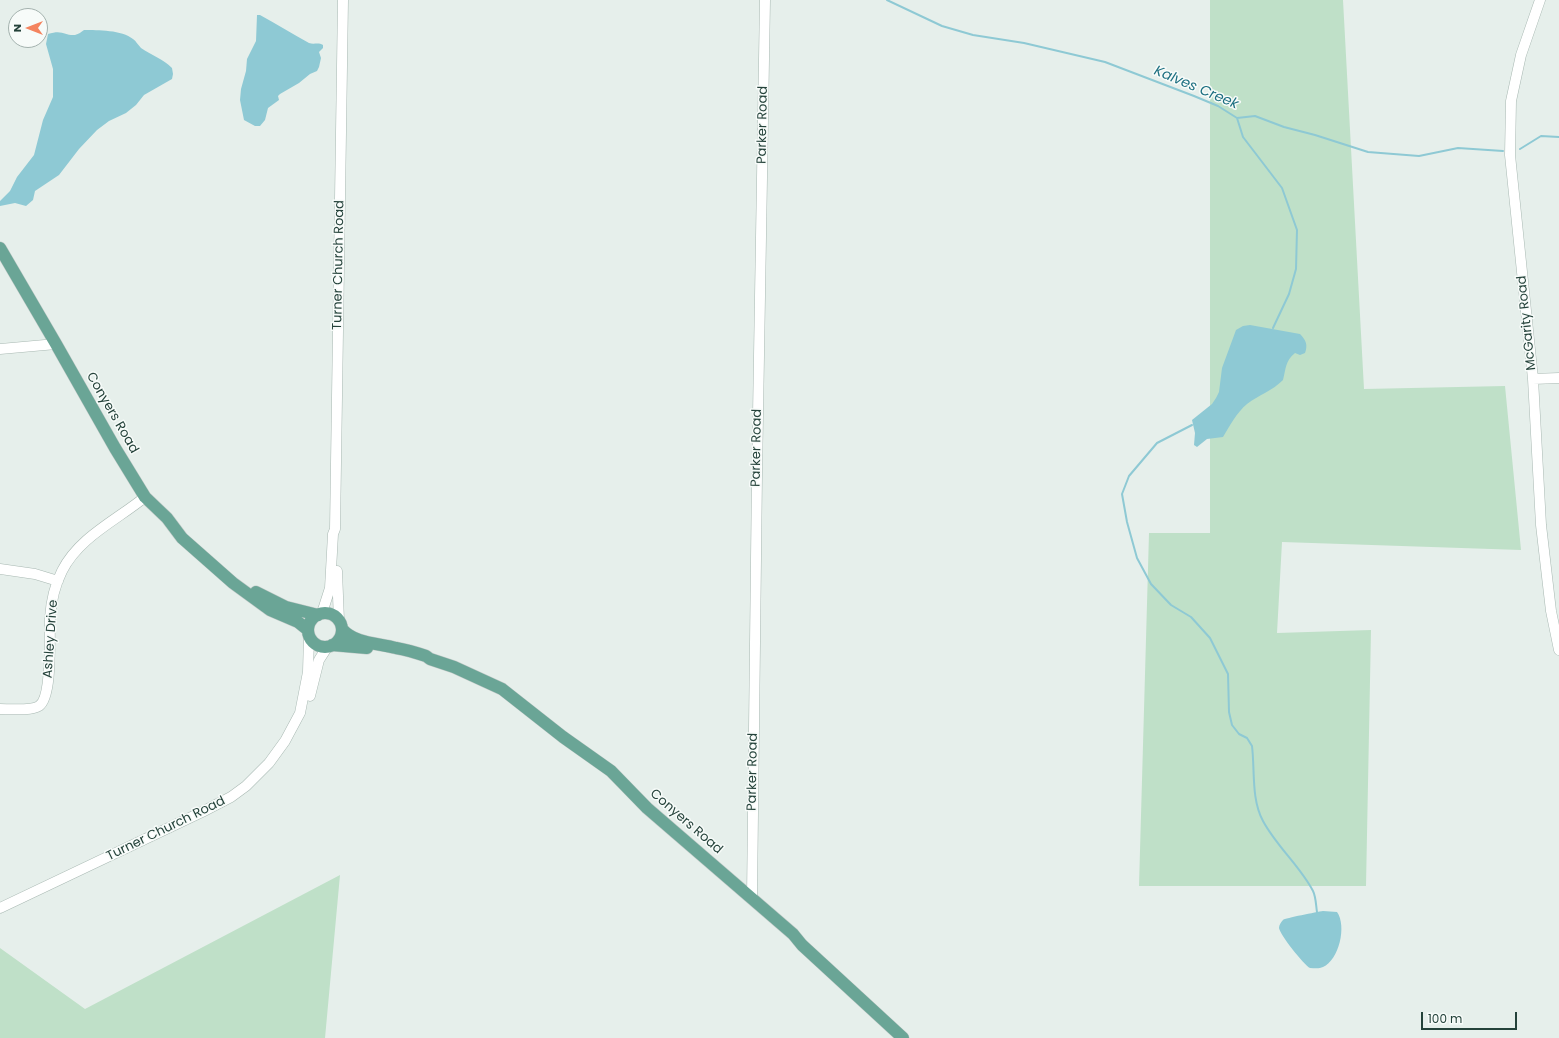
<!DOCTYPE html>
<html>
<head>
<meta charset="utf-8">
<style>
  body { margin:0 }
  #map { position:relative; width:1559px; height:1038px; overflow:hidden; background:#e6efeb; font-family:Poppins,sans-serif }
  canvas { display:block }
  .north { position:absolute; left:8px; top:8px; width:40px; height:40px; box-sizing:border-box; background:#f7fbf9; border:1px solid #a3b1ad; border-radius:50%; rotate:270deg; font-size:11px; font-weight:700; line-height:16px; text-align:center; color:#24423a }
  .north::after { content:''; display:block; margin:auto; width:14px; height:18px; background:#f4845f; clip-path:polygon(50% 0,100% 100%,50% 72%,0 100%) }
  .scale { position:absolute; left:1421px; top:1012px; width:96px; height:18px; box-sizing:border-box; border:2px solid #24423a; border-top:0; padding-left:5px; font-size:12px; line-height:14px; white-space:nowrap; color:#24423a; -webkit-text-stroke:3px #f7fbf9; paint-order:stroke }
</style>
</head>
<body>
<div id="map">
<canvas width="1559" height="1038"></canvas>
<div class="north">N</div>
<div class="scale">100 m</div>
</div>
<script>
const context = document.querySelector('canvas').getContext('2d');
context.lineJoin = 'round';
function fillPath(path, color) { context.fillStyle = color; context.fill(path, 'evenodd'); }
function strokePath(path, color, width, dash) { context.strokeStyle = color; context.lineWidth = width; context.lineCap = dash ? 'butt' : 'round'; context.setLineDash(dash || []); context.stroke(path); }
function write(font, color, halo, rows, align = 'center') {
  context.font = font + ' Poppins,sans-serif'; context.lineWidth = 3; context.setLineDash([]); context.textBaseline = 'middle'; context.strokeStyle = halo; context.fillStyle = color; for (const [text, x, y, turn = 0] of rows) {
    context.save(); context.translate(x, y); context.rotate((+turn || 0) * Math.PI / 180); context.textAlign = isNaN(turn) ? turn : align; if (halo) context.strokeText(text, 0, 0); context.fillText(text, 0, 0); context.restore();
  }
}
fillPath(new Path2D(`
  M1210,0H1343L1364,389L1505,386L1521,550L1282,542L1277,633L1371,630L1366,886H1139L1149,533H1210Z
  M340,875L325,1038H0V948L85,1009Z`), '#bfe0c8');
fillPath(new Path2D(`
  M257,15H260C277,24 292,34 309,43C314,45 318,42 323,45V48L319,52L321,58L319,67L317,71L310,74L299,83L280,94L278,96L279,100L268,108L265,120L260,126H255L244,120L240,100L241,89L246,71L247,59L256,41Z
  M84,30C98,30 122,30 133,39C136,41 138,45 141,48C151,55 163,59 172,68L173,74L172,79L144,95L136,105L126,113L109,121L97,130L79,149L59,175L35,191L33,200L26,206L15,203L0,206V201L10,191L17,177L34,155L43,120L53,97V69L46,44L48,34C63,29 65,36 75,35C79,34 81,32 84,30Z
  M1250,325L1300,334C1306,340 1308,345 1305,353L1300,355L1295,353C1285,361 1286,369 1283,380C1272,391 1259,395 1247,404C1237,412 1229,427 1223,437L1207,439L1197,447L1194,445L1195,433L1192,420L1212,404L1216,398L1219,392L1222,368L1236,330L1243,326Z
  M1323,911L1337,912C1347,926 1339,960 1323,967C1319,969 1314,968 1310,968C1304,965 1280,935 1279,928C1279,925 1281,922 1283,920C1285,918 1317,912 1323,911Z`), '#8ec9d4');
strokePath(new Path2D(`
  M887,0L942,26L973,35L1024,43L1105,62L1194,96L1218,106L1237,118L1255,116L1284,127L1315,135L1368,152L1419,156L1458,148L1503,151
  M1237,118L1243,137L1282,188L1297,230L1296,269L1289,294L1273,328
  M1520,149L1541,136L1559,137
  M1192,425L1157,443L1129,476L1122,494L1127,522L1137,558L1151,584L1171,605L1191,617L1210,638L1228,674L1229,712L1232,725L1239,734L1247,738L1252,746C1255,770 1251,799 1263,821C1277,847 1300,866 1313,891C1316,897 1316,906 1317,912`), '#8ec9d4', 2);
const minor = new Path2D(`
  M1540,0L1521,55L1511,101L1510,155L1533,379L1541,525L1551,611L1559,650
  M0,349L56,344
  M1533,379L1559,378
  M0,569L35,574L58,581
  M337,571L339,621
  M322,613L330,588L333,534L335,529L343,0
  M310,696L319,660L328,646
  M0,709C9,709 32,711 39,706C53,697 49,635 50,618C51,602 55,585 62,571C79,537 117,520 145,497
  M752,897L757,474L765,0
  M0,908L202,812L231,797L246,786L269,763L285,741L300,713L308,672L309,637`);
const major = new Path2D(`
  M0,248L56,344L115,448L145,497L167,518L182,538L233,583L270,610L298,622L308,630
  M256,592L286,607L318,615
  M308 630a17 17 0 1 1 34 0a17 17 0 1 1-34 0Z
  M342,629C355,644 378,643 396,648C407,650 417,653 426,656L430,659L454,667L502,689L563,737L611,771L647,808L793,934L802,945L903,1038
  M332,645L367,648`);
strokePath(minor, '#a8b8b2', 11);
strokePath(major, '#c2cac8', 13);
strokePath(minor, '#fff', 10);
strokePath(major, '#6aa596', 12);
write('13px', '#24423a', '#f7fbf9', [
  ["Parker Road",763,125,-89],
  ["Turner Church Road",339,265,-89],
  ["McGarity Road",1527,323,-96],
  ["Conyers Road",112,413,60],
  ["Parker Road",757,448,-89],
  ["Ashley Drive",51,639,-86],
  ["Parker Road",753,772,-89],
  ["Conyers Road",686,822,41],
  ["Turner Church Road",166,829,-26]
]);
write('italic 14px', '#1c6f80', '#f7fbf9', [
  ["Kalves Creek",1196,88,23]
]);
</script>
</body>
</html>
